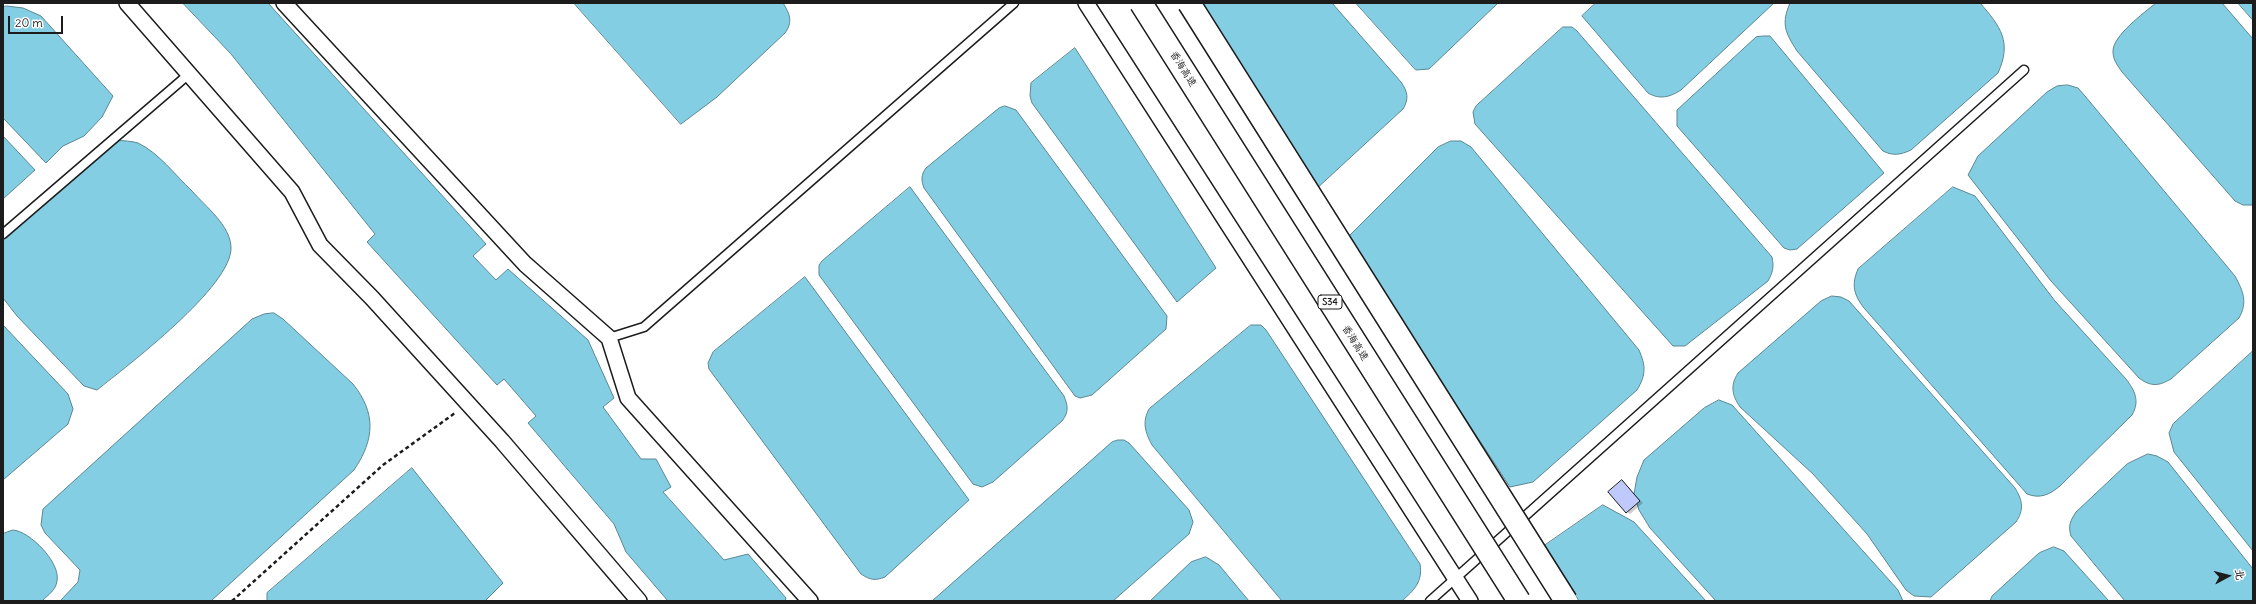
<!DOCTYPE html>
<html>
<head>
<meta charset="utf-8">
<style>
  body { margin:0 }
  #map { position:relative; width:2256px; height:604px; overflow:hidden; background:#fff; font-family:Delius,"LXGW WenKai TC",sans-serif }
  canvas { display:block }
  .frame { position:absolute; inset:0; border:4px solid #1c1c1c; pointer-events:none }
  .north { position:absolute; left:2208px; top:556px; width:40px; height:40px; -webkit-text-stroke:3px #fff; paint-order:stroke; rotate:83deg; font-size:11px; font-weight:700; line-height:16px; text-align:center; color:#1c1c1c }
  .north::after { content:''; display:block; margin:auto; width:14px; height:18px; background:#1c1c1c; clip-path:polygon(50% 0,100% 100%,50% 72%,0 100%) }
  .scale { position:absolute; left:8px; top:16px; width:55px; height:18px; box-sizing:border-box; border:2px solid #1c1c1c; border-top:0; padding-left:5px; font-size:12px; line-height:14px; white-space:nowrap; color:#1c1c1c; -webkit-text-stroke:3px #fff; paint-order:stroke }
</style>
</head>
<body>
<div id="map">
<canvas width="2256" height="604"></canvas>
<div class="frame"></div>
<div class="north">北</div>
<div class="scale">20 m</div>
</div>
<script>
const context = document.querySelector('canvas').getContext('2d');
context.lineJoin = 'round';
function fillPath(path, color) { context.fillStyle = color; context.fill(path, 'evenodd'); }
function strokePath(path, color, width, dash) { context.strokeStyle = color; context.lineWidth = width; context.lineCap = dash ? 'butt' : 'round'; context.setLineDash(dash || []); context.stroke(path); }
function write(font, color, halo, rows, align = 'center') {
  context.font = font + ' Delius,"LXGW WenKai TC",sans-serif'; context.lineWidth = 3.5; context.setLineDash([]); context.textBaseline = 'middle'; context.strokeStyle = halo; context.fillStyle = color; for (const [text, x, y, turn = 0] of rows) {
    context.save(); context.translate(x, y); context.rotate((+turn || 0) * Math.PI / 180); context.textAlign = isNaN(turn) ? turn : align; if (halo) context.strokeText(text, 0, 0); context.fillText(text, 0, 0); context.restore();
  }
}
const water = new Path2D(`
  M183,3H268L486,244L473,256L496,280L508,269L588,340L614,398L603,407L641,459H656L671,487L663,492L724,560L748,554L786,598L785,601H668L626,552L614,524L528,423L536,416L504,379L497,385L367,242L375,234L231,54Z
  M574,3H783C790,14 793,22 785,33L717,97L681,124Z
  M1202,3H1332L1401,82C1408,92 1409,99 1403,109L1314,191Z
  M1356,3H1498L1429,69L1416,70Z
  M1596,3H1774L1681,90C1670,97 1660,100 1648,93L1582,16Z
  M1790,3H1980C2001,27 2012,42 1998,73L1911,150C1900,155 1893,156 1883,151L1797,51C1785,32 1781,24 1790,3Z
  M2156,3H2222L2253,39V205H2243L2235,201L2122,72C2118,66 2113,60 2113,52C2112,36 2144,13 2156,3Z
  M2238,3H2253V20Z
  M7,6L23,8L41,16L113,96L102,117L84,136L63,146L46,163L3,118V7Z
  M1563,27H1572L1577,31L1772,257C1774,267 1773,272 1768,281L1685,346H1673L1475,124L1473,112L1476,106Z
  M1763,36H1770L1884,173L1797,249L1790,250L1784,248L1677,126V110L1756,37Z
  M1075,48L1216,268L1177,302L1032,103L1030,96L1031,83Z
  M2068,85L2078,88L2085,96L2235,276C2243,291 2248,302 2239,318L2171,379C2159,386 2151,387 2139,378L2051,281L1968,175L1978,156L2047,92L2057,86Z
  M1005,106L1016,110L1167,316L1166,329L1092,395L1080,398L1075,396L924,188C921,180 921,175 926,168L999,108Z
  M3,136L35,170L3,199Z
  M117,140C123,141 132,141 138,143C159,153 175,175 192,191C206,207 230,225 231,247C233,286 127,366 97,390L84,386L17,316L3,298V240Z
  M1451,141H1461L1471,147L1639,350C1646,366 1646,375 1637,390L1533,482L1510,487L1347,238L1438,147Z
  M910,187L1064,396C1068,406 1069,412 1062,421L993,482L982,487L973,484L819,275V265L822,261Z
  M1953,187L1975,196L2055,301L2126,379C2135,391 2140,401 2132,415L2060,486C2049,495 2040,499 2027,494L1864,308C1854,295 1851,285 1858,269Z
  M805,277L969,500L885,577C875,581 870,580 861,574L709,369L708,363L713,352Z
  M1832,296L1841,297L1849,301L2015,488C2023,501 2024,510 2016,522L1931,597L1914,596L1906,590L1867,534L1813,474L1740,407C1732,395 1730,386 1738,373L1821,301Z
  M274,313L283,319L353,384C376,413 375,439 354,470L211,601H60L78,582L80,570L45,533L41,525L43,509L252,319L264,314Z
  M3,325L68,394L73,409L68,424L3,480Z
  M1251,325H1261L1266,330L1420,564C1423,582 1414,590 1402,601H1282L1152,445C1145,432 1142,422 1149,409Z
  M2253,351V551L2174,452L2169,433L2173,424Z
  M1719,400L1732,405L1898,590L1903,601H1716L1650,528L1639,510L1634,494L1637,477L1644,460L1704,408Z
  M1118,440H1124L1129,443L1189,510L1193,522L1189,534L1113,601H932L1112,442Z
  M2148,454L2157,456L2168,462L2253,569V601H2125L2071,536C2068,526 2070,521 2076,512L2127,464Z
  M412,468L503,583L485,601H267V593Z
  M1603,505L1634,522L1706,601H1579L1544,546Z
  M13,530C30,531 61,563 57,581C56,590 48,595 42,601H3V534Z
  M2054,547L2064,551L2109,601H1990L1992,596L2039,553Z
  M1206,557L1219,565L1249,601H1150L1191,562Z`);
fillPath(water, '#84cee4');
strokePath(water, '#5a8794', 1);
fillPath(new Path2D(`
  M1623,482L1643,503L1630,514L1627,512Z`), '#0003');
const building = new Path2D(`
  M1622,480L1640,501L1626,513L1608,492Z`);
fillPath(building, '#c0c9fb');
strokePath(building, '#1c1c1c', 1);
const lane = new Path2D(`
  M3,234L189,74
  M609,338L644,327L1014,3
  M1430,601L2024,70`);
const street = new Path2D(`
  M127,3L292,192L320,245L372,298L502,441L639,601
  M284,3L525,264L609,338L628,398L810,601
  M1086,3L1470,601`);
strokePath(lane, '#1c1c1c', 11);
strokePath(street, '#1c1c1c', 18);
strokePath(new Path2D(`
  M232,601L383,465L455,413`), '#1c1c1c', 2.5, [4, 3]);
strokePath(lane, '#fff', 8);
strokePath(street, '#fff', 15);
const highwayBridge = new Path2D(`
  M1141,3L1519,601
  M1189,3L1566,601`);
strokePath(highwayBridge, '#1c1c1c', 25, []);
strokePath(highwayBridge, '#fff', 22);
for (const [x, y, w] of [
  [1330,302,24]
]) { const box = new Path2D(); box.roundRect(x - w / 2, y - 7, w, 14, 3); context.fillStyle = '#fff'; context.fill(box); strokePath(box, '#1c1c1c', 1); }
write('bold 9px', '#1c1c1c', null, [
  ["S34",1330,302]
]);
write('10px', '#1c1c1c', '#fff', [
  ["香海高速",1183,69,58],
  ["香海高速",1355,343,58]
]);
</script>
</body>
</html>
